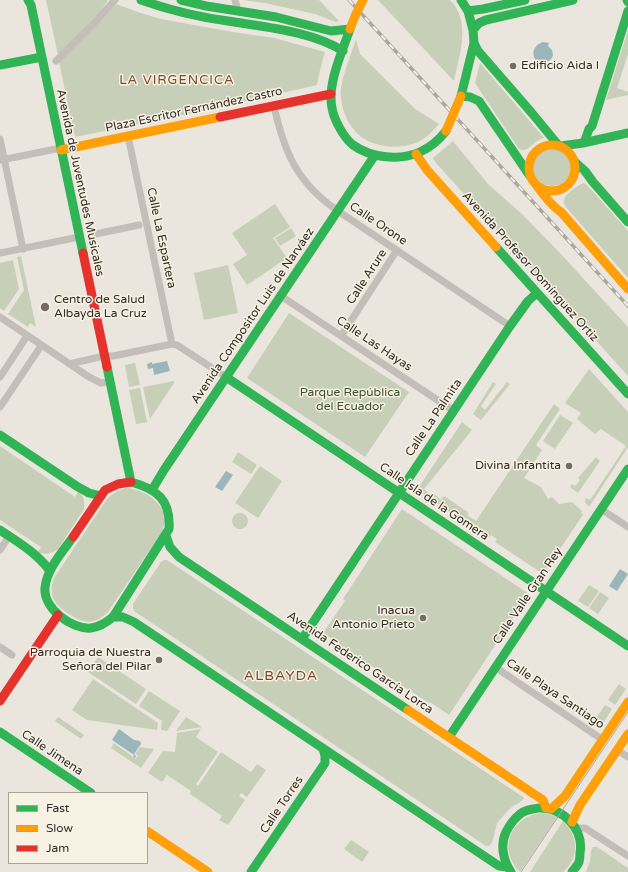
<!DOCTYPE html>
<html>
<head>
<meta charset="utf-8">
<style>
  body { margin:0 }
  #map { position:relative; width:628px; height:872px; overflow:hidden; background:#eae6dd; font-family:"Varela Round",sans-serif }
  canvas { display:block }
  .legend { position:absolute; left:8px; top:792px; width:140px; height:72px; box-sizing:border-box; background:#f8f2e4; border:1px solid #a9a398; margin:0; padding:5px 7px; list-style:none; font-size:12px; color:#332c26 }
  .legend li { display:flex; align-items:center; gap:8px; height:20px }
  .legend b { width:20px; border:1px solid #a9a398 }
</style>
</head>
<body>
<div id="map">
<canvas width="628" height="872"></canvas>
<ul class="legend">
<li><b style="height:5px;background:#30b455"></b>Fast</li>
<li><b style="height:5px;background:#ff9f0a"></b>Slow</li>
<li><b style="height:5px;background:#e5322d"></b>Jam</li>
</ul>
</div>
<script>
const context = document.querySelector('canvas').getContext('2d');
context.lineJoin = 'round';
function fillPath(path, color) { context.fillStyle = color; context.fill(path, 'evenodd'); }
function strokePath(path, color, width, dash) { context.strokeStyle = color; context.lineWidth = width; context.lineCap = dash ? 'butt' : 'round'; context.setLineDash(dash || []); context.stroke(path); }
function write(font, color, halo, rows, align = 'center') {
  context.font = font + ' "Varela Round",sans-serif'; context.lineWidth = 3; context.setLineDash([]); context.textBaseline = 'middle'; context.strokeStyle = halo; context.fillStyle = color; for (const [text, x, y, turn = 0] of rows) {
    context.save(); context.translate(x, y); context.rotate((+turn || 0) * Math.PI / 180); context.textAlign = isNaN(turn) ? turn : align; if (halo) context.strokeText(text, 0, 0); context.fillText(text, 0, 0); context.restore();
  }
}
fillPath(new Path2D(`
  M46,0H108L100,12L58,55Z
  M243,0H319L339,21L336,22L315,14L265,3Z
  M378,0H450C472,22 459,56 454,81Z
  M116,4L141,13L161,19L233,32L274,38L325,52L320,70L317,85L212,109L75,137L59,62Z
  M628,30V54L617,88L628,92V95L606,100Z
  M356,39L360,54L415,109L439,124C433,131 426,138 418,142C401,150 375,148 360,136C349,127 342,111 341,98C339,81 351,56 356,39Z
  M480,63L544,138C543,138 538,140 537,141C531,145 527,153 519,149L475,83Z
  M453,141L488,184L523,215L559,252L628,327V376L436,163L433,158Z
  M533 167a19 19 0 1 1 38 0a19 19 0 1 1-38 0Z
  M584,183L588,186L628,231V278L565,206C564,204 563,202 564,200C565,194 578,185 584,183Z
  M275,204L290,227L273,238L287,258L247,285L233,264L247,255L232,233Z
  M291,228L296,236L280,246L275,238Z
  M21,256L36,327L30,323L28,327L8,314L24,290L17,257Z
  M13,260L19,289L4,311L0,308V263Z
  M228,265L238,313L204,320L194,273Z
  M289,313L409,392L365,457L247,378Z
  M135,363L140,385L129,387L125,365Z
  M589,369L628,412V447L589,507L585,502L586,498L590,500L626,446L601,429L595,434L577,419L581,413L565,403Z
  M174,381V383L150,419L143,387Z
  M493,382L496,384L481,406L485,410L507,382L510,384L481,420L473,414Z
  M140,388L147,422L136,424L129,390Z
  M554,404L560,409L536,445L542,450L524,478L541,487L548,499L552,497L559,504L572,502L582,511L581,513L583,515L543,574L495,542L497,539L491,535L488,538L478,531L480,528L470,521L467,524L417,490L462,422L472,430L424,489L431,495L433,493L441,500L444,496L469,513L467,515L476,521Z
  M560,415L573,423L555,449L543,441Z
  M0,446L75,497L78,492C84,496 85,502 84,509L58,549C51,554 45,555 38,552L41,547L0,520Z
  M238,452L257,465L251,474L232,462Z
  M596,457L600,461L578,493L570,487L572,484L575,486L580,480L578,478Z
  M260,466L282,481L258,518L235,503Z
  M126,488C142,489 164,501 165,520C165,524 163,528 162,532L108,612C94,625 84,624 69,614C54,604 48,595 54,578L107,499C113,493 118,490 126,488Z
  M402,509L529,594L449,715L430,702L429,703L370,665L369,666L364,662V661L323,633L345,601L343,599Z
  M232 521a8 8 0 1 1 16 0a8 8 0 1 1-16 0Z
  M164,560H167L523,797L524,799C521,802 517,804 513,806C507,811 503,816 498,822C494,829 495,841 489,846H486L134,611L133,608V604L161,562Z
  M589,585L599,591L588,607L578,601Z
  M600,592L609,598L598,614L589,608Z
  M98,657L146,689L136,704L88,672Z
  M93,679L158,723L157,730L87,720L72,710Z
  M619,684L626,689L615,705L608,700Z
  M149,691L180,711L167,731L161,730L162,721L139,706Z
  M605,705L612,709L602,725L594,721Z
  M58,717L84,735L81,739L55,721Z
  M186,717L202,727L176,731Z
  M201,729L196,737L218,752L196,784L198,786L221,752L251,772L257,764L266,770L247,797L241,793L239,796L245,800L228,825L219,820L222,816L190,794L191,791L167,775L162,782L148,773L163,751L175,752L177,733Z
  M114,743L136,759L138,755L135,754L140,747L154,749L141,768L111,748Z
  M542,813L548,814L557,817L520,872C497,849 511,816 542,813Z
  M563,821C578,835 580,858 563,872H530Z
  M351,840L369,852L362,862L344,849Z
  M593,847H597L628,868V872H586L590,861L591,851Z`), '#c7cfb8');
fillPath(new Path2D(`
  M543,42L549,43L548,46L552,50L553,55C552,60 548,62 543,62L542,65C530,59 531,46 543,42Z
  M167,361L170,371L154,375L153,368L148,369L147,364L152,362V364Z
  M226,471L233,475L222,491L215,487Z
  M620,569L628,574L617,591L609,586Z
  M119,729L134,740L140,741L141,744L134,754L136,756L135,758L133,756L134,755L112,740Z`), '#9ab6ba');
strokePath(new Path2D(`
  M235,0L238,11
  M56,61L94,23L115,0
  M274,106C284,152 297,183 338,211L510,326
  M128,136L172,344
  M0,139L23,249
  M1,160L61,148
  M91,235L139,225
  M0,253L79,237
  M281,296L454,411
  M0,317L89,377L101,383L109,382
  M341,336L397,250
  M69,364L104,356H113L172,344L177,345L226,377
  M0,377L25,339
  M0,407L39,349
  M601,509L628,527
  M0,550L9,536
  M0,647L12,655
  M495,667L603,740
  M617,750L628,757
  M577,828H585L628,856`), '#c3beb7', 7);
strokePath(new Path2D(`
  M28,0L31,5L83,253
  M141,0C169,10 198,17 228,21C264,27 312,31 343,51
  M181,0L206,6L276,17L331,31L350,29C342,52 327,84 332,108C334,120 344,138 353,145C371,158 400,161 420,152C431,147 439,140 446,131
  M461,0L468,11L473,30L474,43L461,96
  M627,0L628,2
  M468,11L483,9L525,0
  M473,30L479,23L486,20L573,0
  M474,43L478,51L531,112L559,146
  M0,65L42,57
  M461,96L470,97L479,101L530,176
  M584,143L589,129L592,126L628,11
  M561,146L583,143L628,133
  M575,162L585,171L593,182L628,222
  M496,247L628,394
  M107,367L131,482
  M226,377L628,646
  M0,435L78,487L89,493L101,496
  M152,490L164,470L375,155
  M0,530C18,542 37,553 50,571
  M166,536L170,547L179,557L408,710
  M73,537C63,551 46,570 45,588C43,608 72,630 91,628C100,627 107,622 113,617L169,529C171,500 157,489 131,482
  M113,617H123L134,622L499,866L507,867
  M302,639L510,326L528,301L537,293
  M0,732L91,793
  M449,737L628,469
  M251,872L325,763V756L323,748
  M511,872C503,860 500,845 506,832C509,826 514,819 519,815C524,810 532,809 539,808C563,807 584,829 580,853C580,856 580,859 579,862C578,865 574,869 572,872`), '#30b455', 9);
strokePath(new Path2D(`
  M529 168a23 23 0 1 1 46 0a23 23 0 1 1-46 0Z
  M61,150L220,117
  M416,154L427,170L496,247
  M537,186C544,196 552,206 562,213L628,289
  M408,710L543,800L546,808
  M551,809L565,796L628,702
  M572,822L580,805L628,734
  M147,831L208,872`), '#ff9f0a', 9);
strokePath(new Path2D(`
  M220,117L331,94
  M83,253L107,367
  M73,537L105,490L118,484L131,482
  M0,701L58,615`), '#e5322d', 9);
strokePath(new Path2D(`
  M521,872L628,712`), '#aba7a1', 1);
const rail = new Path2D(`
  M349,0L628,306`);
strokePath(rail, '#aba7a1', 3.5);
strokePath(rail, '#f8f2e4', 2, [6]);
strokePath(new Path2D(`
  M350,29L355,16L363,0
  M446,131L461,96`), '#ff9f0a', 9);
for (const [x, y, r, color] of [
  [513,66,4,"#736d66"],
  [45,307,5,"#736d66"],
  [569,466,4,"#736d66"],
  [423,618,4,"#736d66"],
  [159,660,4,"#736d66"]
]) { const dot = new Path2D(); dot.arc(x, y, r, 0, 2 * Math.PI); context.fillStyle = color; context.fill(dot); strokePath(dot, '#f8f2e4', 1.5); }
write('12px', '#332c26', '#f8f2e4', [
  ["Edificio Aida I",521,66,"left"],
  ["Centro de Salud",54,300,"left"],
  ["Albayda La Cruz",54,314,"left"],
  ["Divina Infantita",561,466],
  ["Inacua",415,611],
  ["Antonio Prieto",415,625],
  ["Parroquia de Nuestra",151,653],
  ["Señora del Pilar",151,667]
], 'right');
write('12px', '#332c26', '#f8f2e4', [
  ["Plaza Escritor Fernández Castro",194,110,-12],
  ["Avenida de Juventudes Musicales",80,183,78],
  ["Calle Orone",378,224,34],
  ["Calle La Espartera",161,238,78],
  ["Avenida Profesor Domínguez Ortiz",530,267,48],
  ["Calle Arure",367,277,-57],
  ["Avenida Compositor Luis de Narváez",253,316,-56],
  ["Calle Las Hayas",374,344,34],
  ["Calle La Palmita",434,418,-56],
  ["Calle Isla de la Gomera",434,502,34],
  ["Calle Valle Gran Rey",528,596,-56],
  ["Avenida Federico García Lorca",360,663,34],
  ["Calle Playa Santiago",555,694,34],
  ["Calle Jimena",52,753,34],
  ["Calle Torres",282,805,-56]
]);
write('12px', '#3c502b', '#f8f2e4', [
  ["Parque República",350,393],
  ["del Ecuador",350,407]
]);
context.letterSpacing = '1px';
write('13px', '#7e4723', '#f8f2e4', [
  ["LA VIRGENCICA",177,81]
]);
context.letterSpacing = '0px';
context.letterSpacing = '1px';
write('14px', '#7e4723', '#f8f2e4', [
  ["ALBAYDA",281,676]
]);
context.letterSpacing = '0px';
</script>
</body>
</html>
